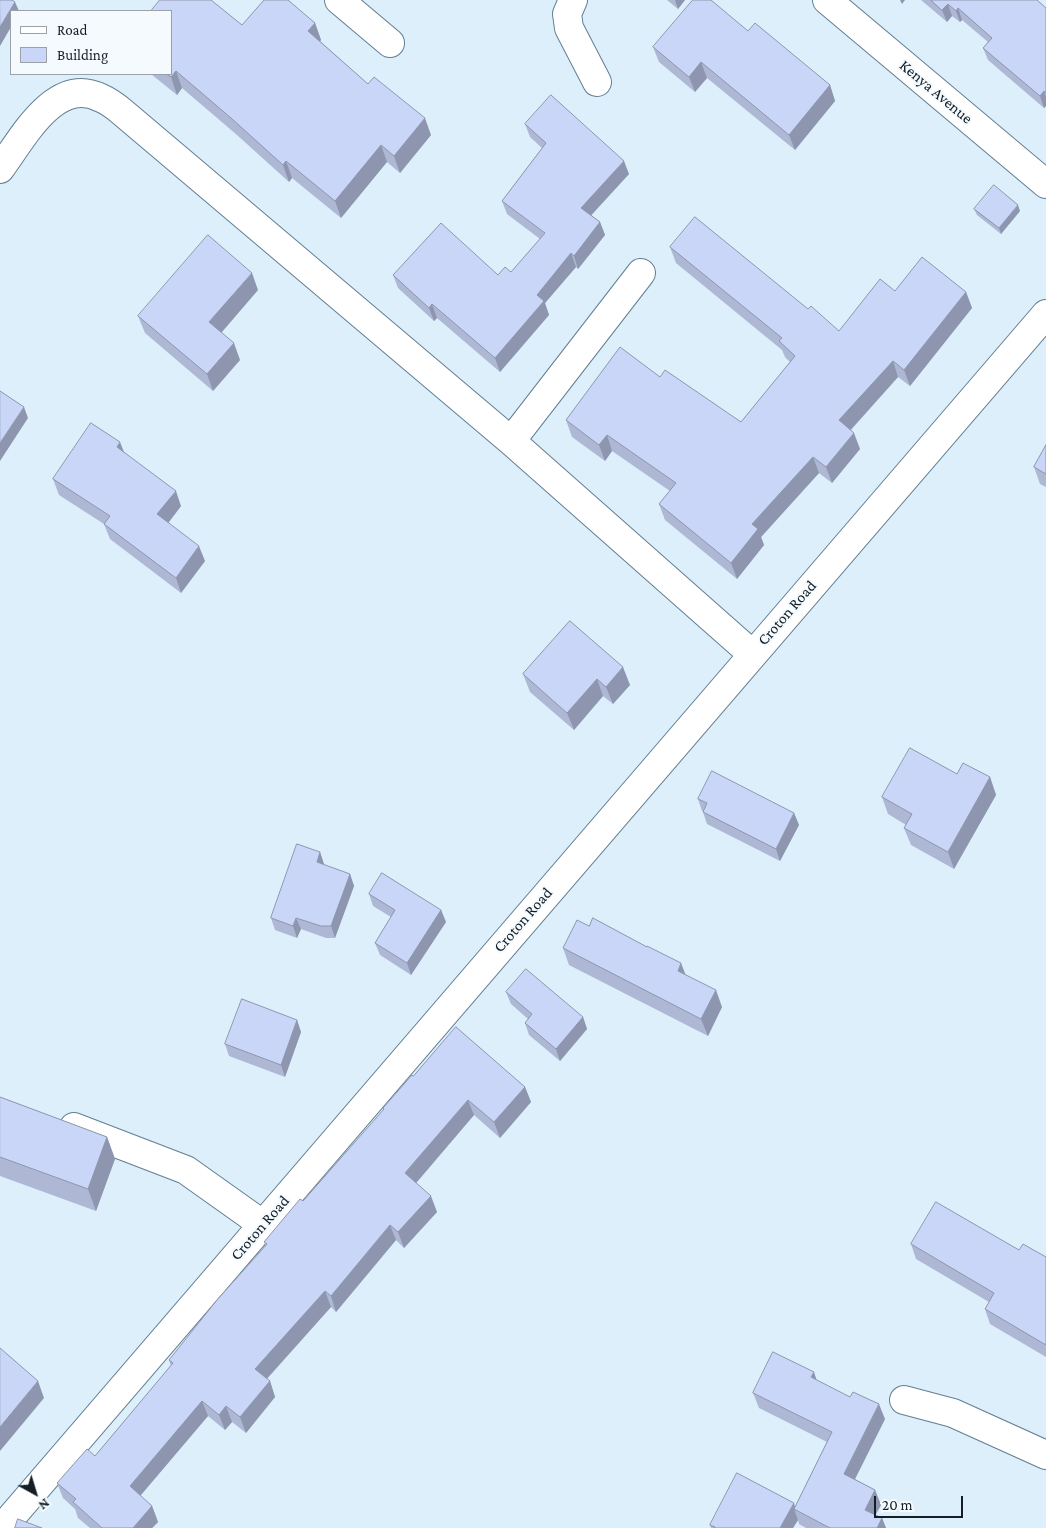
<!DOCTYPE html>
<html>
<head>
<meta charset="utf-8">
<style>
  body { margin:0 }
  #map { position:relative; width:1046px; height:1528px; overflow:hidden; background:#dceffb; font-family:"Crimson Pro",serif }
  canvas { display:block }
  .legend { position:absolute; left:10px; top:10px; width:162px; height:65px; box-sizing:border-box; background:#f4fafe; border:1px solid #9aa2a8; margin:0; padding:6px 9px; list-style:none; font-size:15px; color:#131e26 }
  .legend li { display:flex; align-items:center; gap:10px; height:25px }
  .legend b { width:25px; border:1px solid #9aa2a8 }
  .north { position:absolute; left:10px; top:1468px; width:50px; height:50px; -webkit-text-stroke:4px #f4fafe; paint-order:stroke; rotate:141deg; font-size:14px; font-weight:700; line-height:20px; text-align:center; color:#131e26 }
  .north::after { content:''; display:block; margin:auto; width:18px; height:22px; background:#131e26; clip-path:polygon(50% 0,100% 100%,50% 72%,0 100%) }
  .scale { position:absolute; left:874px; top:1496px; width:89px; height:22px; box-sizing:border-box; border:2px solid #131e26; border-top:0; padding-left:6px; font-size:15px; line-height:18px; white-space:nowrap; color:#131e26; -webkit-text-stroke:4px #f4fafe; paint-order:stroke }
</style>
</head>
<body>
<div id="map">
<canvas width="1046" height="1528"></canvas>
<ul class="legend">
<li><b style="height:6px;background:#fff"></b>Road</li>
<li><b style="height:14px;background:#cad6f8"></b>Building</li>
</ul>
<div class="north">N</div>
<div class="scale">20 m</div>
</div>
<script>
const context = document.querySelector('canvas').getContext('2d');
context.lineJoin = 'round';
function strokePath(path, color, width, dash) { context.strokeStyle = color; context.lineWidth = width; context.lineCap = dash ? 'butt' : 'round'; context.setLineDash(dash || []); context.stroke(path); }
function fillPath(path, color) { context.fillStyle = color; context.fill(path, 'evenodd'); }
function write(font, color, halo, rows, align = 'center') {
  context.font = font + ' "Crimson Pro",serif'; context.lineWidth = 4; context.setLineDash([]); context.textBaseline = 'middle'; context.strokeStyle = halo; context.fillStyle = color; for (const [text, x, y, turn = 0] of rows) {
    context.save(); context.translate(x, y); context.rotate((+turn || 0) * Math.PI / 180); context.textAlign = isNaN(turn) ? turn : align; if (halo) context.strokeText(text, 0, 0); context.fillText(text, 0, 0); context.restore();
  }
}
const minor = new Path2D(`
  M339,0L390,43
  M573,0L567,14L569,28L597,82
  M827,0L1046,184
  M0,169C23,138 55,75 101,98C108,101 115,106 121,111L511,441L752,654
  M511,441L641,273
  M74,1127L186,1170L262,1224
  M904,1400L953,1413L1046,1455
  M2,1528L1046,314`);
strokePath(minor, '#627e91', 30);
strokePath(minor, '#fff', 28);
fillPath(new Path2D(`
  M667,0H685L678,9Z
  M921,0H1037L1046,8V106L1044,108L988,60L983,48L988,42L962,20L960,22L952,16L947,22Z
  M315,23L321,40L320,41L368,84L431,135L400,173L387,162L341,218L292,178L289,182L237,135L182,88L177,95L151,74H171L242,25Z
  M748,31L830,85L835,101L795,150L707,78L695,92L659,62L653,47Z
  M525,124L629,174L591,215L600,222L605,235L578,269L576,267L545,303L549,315L500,372L437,318L434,321L398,288L393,275H498L511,272L540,239L507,214L502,201L542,148L530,137Z
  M974,209L1020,211L1001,234L977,215Z
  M670,247L808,309L839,331L895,291L966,292L972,308L910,386L898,377L851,430L860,449L832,483L819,473L761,537L764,545L737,579L665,520L659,504L670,491L612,451L605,461L572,437L566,420L660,377L741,422L790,362L785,357L782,350L676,263Z
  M258,290L221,332L240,360L213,391L145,333L138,316Z
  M1046,445V487L1040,484L1034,467Z
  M124,452L181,506L168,523L205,561L181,593L110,539L104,524L59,495L53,479Z
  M570,621L630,685L613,704L603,696L574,730L530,692L523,674Z
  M957,774L990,777L996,795L954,869L911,845L904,828L906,825L888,814L882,797Z
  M698,799L794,813L799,825L780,861L707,824L703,812V811H702Z
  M320,852L324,865L350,874L354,886L335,938H326L301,929L297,938L275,930L271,918Z
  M369,894L441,910L446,922L411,975L380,955L375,943L391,917L373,906Z
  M563,948L686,975L722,1007L708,1036L569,965Z
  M506,992L583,1017L587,1029L560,1061L529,1035L525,1023L528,1019L511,1004Z
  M297,1020L301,1032L285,1077L229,1056L225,1044Z
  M413,1076L525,1087L531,1102L500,1138L474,1115L416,1183L437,1212L404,1248L396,1240L336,1312L331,1307L267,1379L270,1381L275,1397L246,1433L232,1422L225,1430L208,1416L140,1496L152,1506L158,1522L152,1528H90L78,1518L75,1509L63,1498L57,1483L95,1456L171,1366L169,1360L266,1246L264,1242L303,1201L384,1110L383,1108Z
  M0,1097L107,1137L115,1159L96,1211L0,1176Z
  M911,1244L1019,1250L1046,1257V1357L990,1324L985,1309L989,1302L916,1259Z
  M817,1380L885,1419L855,1479L875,1490L881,1505L875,1515L882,1518L886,1528H806L799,1524L798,1520L793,1528H711L710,1525L795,1507L827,1442L759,1408L753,1393Z`), '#aeb8d5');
fillPath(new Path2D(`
  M675,0H685L678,9Z
  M900,0H905L902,4Z
  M15,2L19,11H11V27L0,46V27Z
  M948,4L952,16L947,22L942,10Z
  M958,8L962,20L960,22L956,11Z
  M315,23L321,40L314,48L308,31Z
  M701,62L707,78L695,92L689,77Z
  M176,71L182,88L177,95L171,77Z
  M830,85L835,101L795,150L789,135Z
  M1044,91L1046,97V106L1044,108L1040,96Z
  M425,118L431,135L400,173L394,156Z
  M381,145L387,162L341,218L335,201Z
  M286,161L292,178L289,182L283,165Z
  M624,161L629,174L586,221L581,208Z
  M1018,205L1020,211L1001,234L999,228Z
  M600,222L605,235L578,269L574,256Z
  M571,253L576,267L545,303L549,315L500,372L495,358L537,295Z
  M252,273L258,290L216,339L209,322Z
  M966,292L972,308L910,386L904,370Z
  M432,304L437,318L434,321L429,308Z
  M234,343L240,360L213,391L207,374Z
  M893,361L898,377L845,436L839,420Z
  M24,407L28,418L0,461V443Z
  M854,433L860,449L832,483L826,467Z
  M607,435L612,451L605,461L599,445Z
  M120,442L126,457L117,447Z
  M813,457L819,473L761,537L764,545L737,579L731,563L752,524Z
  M176,491L181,506L163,530L157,514Z
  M199,546L205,561L181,593L176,578Z
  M623,667L630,685L613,704L606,687Z
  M597,679L603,696L574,730L567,713Z
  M990,777L996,795L954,869L948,852Z
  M794,813L799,825L780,861L776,849Z
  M320,852L324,864L321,874L317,862Z
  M350,874L354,886L335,938L331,926Z
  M441,910L446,922L411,975L407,963Z
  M296,918L301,929L297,938L293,926Z
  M681,963L688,981L678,971Z
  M716,990L722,1007L708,1036L701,1019Z
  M583,1017L587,1029L560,1061L556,1049Z
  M297,1020L301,1032L285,1077L281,1065Z
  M525,1087L531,1102L500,1138L494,1122Z
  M468,1100L474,1115L411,1189L405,1173Z
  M107,1137L115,1159L96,1211L88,1189Z
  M431,1196L437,1212L404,1248L398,1232Z
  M390,1225L396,1240L336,1312L331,1296Z
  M325,1291L331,1307L261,1385L255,1369Z
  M814,1372L819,1387L811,1377Z
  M38,1381L44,1398L0,1451V1427Z
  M270,1381L275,1397L246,1433L240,1417Z
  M202,1401L208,1416L135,1502L130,1486Z
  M879,1404L885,1419L850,1489L844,1474Z
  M226,1406L232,1422L225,1430L219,1415Z
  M875,1490L881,1505L870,1525L865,1510Z
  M794,1503L796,1511L794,1509L798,1520L793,1528H780Z
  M152,1506L158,1522L152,1528H133Z
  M882,1518L886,1528H877Z`), '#8d96ae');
const building = new Path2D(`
  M0,0H12L15,2L0,27Z
  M160,0H211L242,25L264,0H288L315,23L308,31L368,84L374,77L425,118L394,156L381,145L335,201L286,161L283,165L231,118L176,71L171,77L166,74H171V11H151Z
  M693,0H711L748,31L755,23L830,85L789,135L701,62L689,77L653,47Z
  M931,0H1037L1046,8V93L1044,91L1040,96L983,48L992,38L958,8L956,11L948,4L942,10Z
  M551,95L624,161L581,208L600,222L574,256L571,253L537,295L544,301L495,358L432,304L429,308L393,275L441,223L498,275L505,267L511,272L545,233L502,201L546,143L525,124Z
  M994,185L1018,205L999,228L974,209Z
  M695,217L808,309L811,306L839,331L880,279L895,291L922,257L966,292L904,370L893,361L839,420L854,433L826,467L813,457L752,524L758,529L731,563L659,504L676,483L607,435L599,445L566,420L620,347L660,377L665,370L741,422L795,356L779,341L782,338L670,247Z
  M208,235L252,273L209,322L234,343L207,374L138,316Z
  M0,391L24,407L0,443Z
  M91,423L120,442L117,447L176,491L157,514L199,546L176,578L104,524L110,516L53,479Z
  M1046,445V474L1034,467Z
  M570,621L623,667L606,687L597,679L567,713L523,674Z
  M910,748L957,774L963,763L990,777L948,852L904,828L912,814L882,797Z
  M712,771L794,813L776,849L703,812L707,803L698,799Z
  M297,844L320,852L317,862L350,874L331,926H321L296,918L293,926L271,918Z
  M382,873L441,910L407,963L375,943L395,910L369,894Z
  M593,918L647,947V946L681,963L678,971L716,990L701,1019L563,948L577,920L589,926Z
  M526,969L583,1017L556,1049L525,1023L532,1014L506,992Z
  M242,999L297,1020L281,1065L225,1044Z
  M456,1027L525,1087L494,1122L468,1100L405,1173L431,1196L398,1232L390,1225L331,1296L325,1291L255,1369L270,1381L240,1417L226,1406L219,1415L202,1401L130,1486L152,1506L133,1528H102L73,1502L76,1499L57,1483L87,1449L95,1456L173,1363L169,1360L217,1300L267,1244L264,1242L300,1199L303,1201L384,1109L383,1108L412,1075L413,1076Z
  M0,1097L107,1137L88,1189L0,1157Z
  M936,1202L1019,1250L1023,1244L1046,1257V1345L985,1309L994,1293L911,1244Z
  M0,1348L38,1381L0,1427Z
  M773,1352L814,1372L811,1377L850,1397L853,1392L879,1404L844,1474L875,1490L865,1510L882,1518L877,1528H830L794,1509L832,1432L753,1393Z
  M737,1473L794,1503L780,1528H714L715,1527L710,1525Z
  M18,1519L42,1528H15Z`);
fillPath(building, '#cad6f8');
strokePath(building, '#8d96ae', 1);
write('16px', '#131e26', '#f4fafe', [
  ["Kenya Avenue",936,92,40],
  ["Croton Road",787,613,-49],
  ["Croton Road",523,920,-49],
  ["Croton Road",260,1228,-49]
]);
</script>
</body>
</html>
